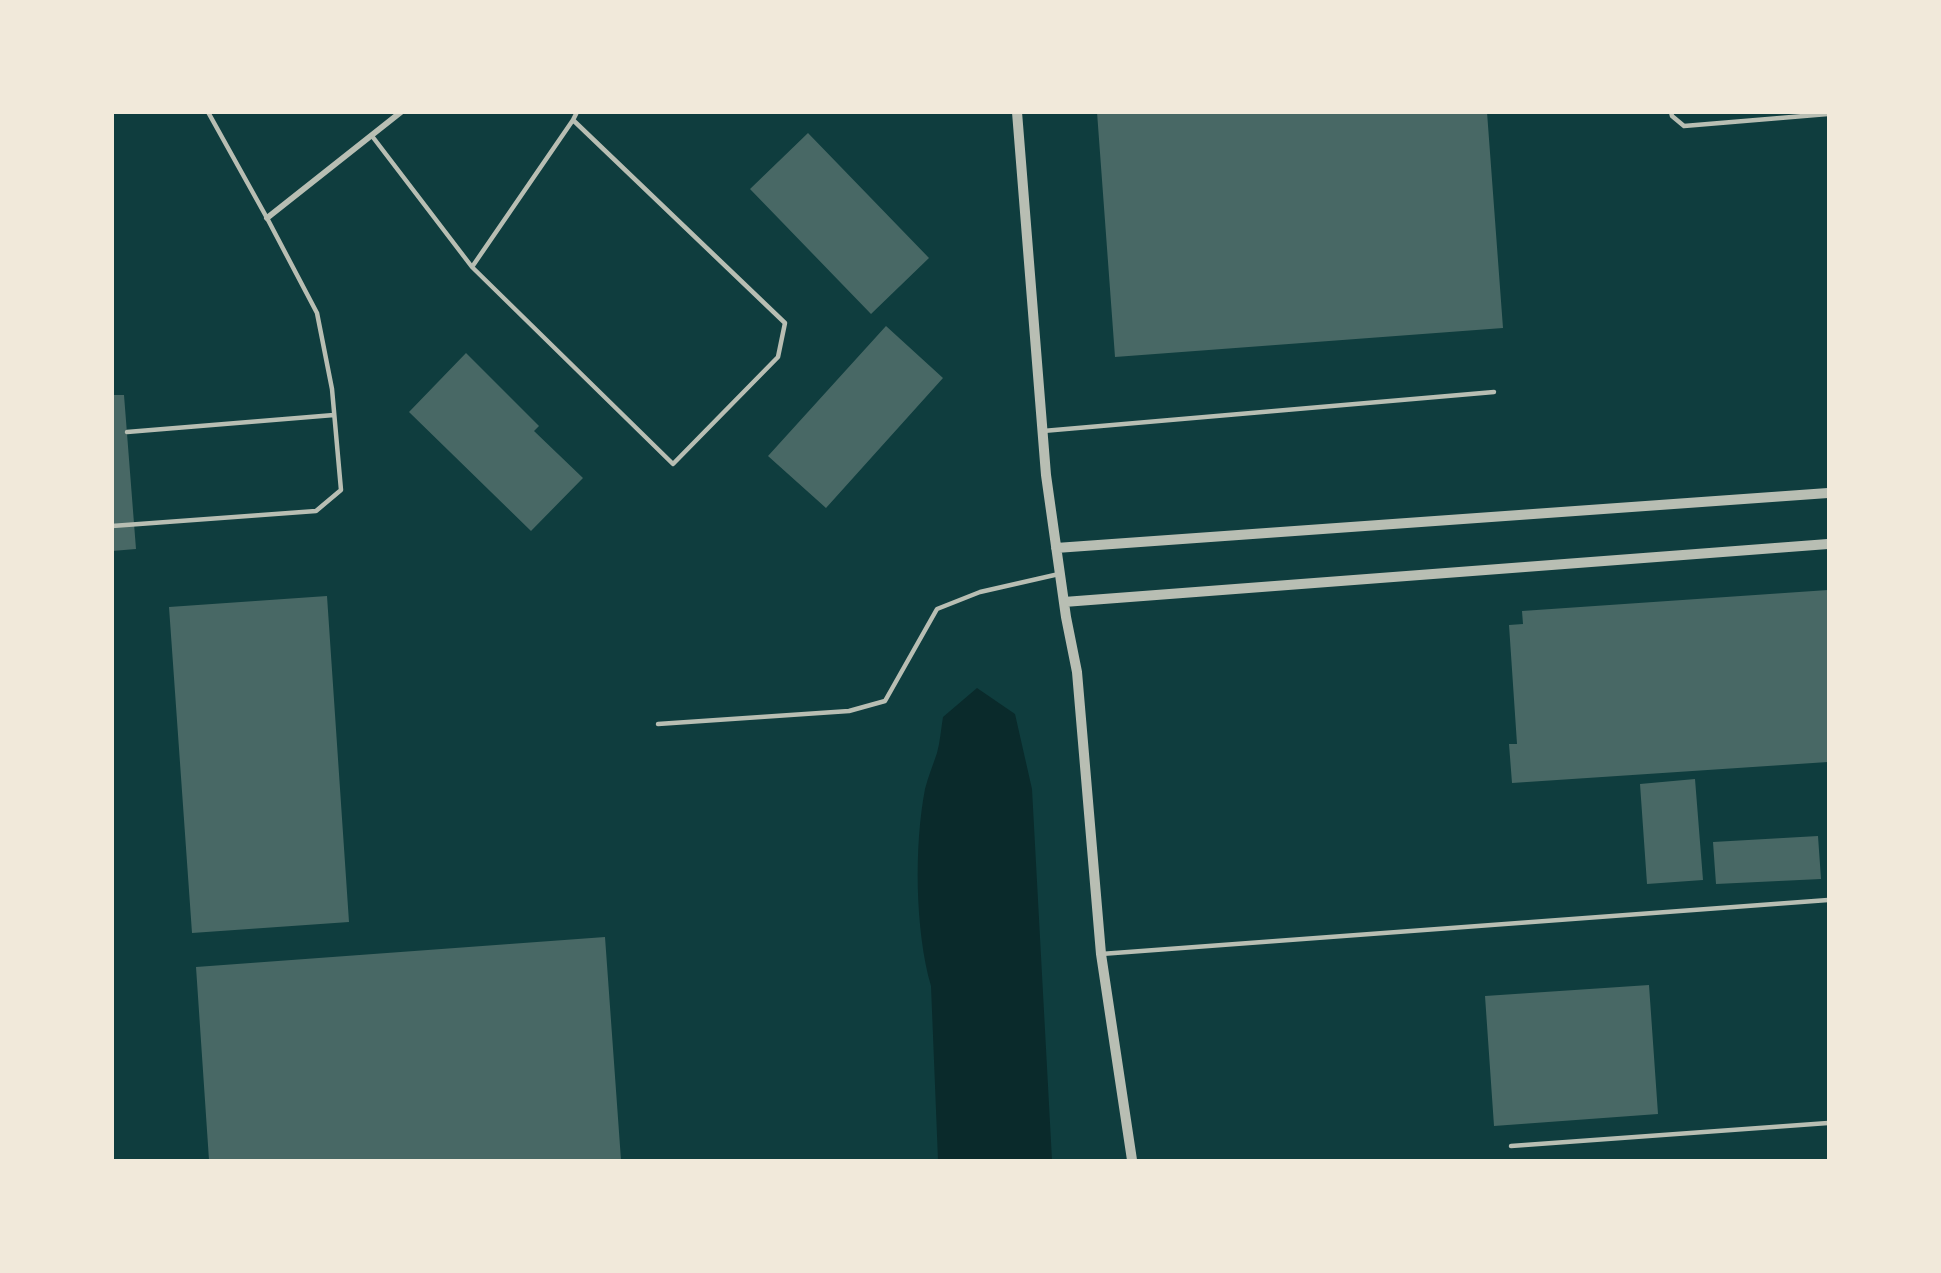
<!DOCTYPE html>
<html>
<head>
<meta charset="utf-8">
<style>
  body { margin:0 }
  #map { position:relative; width:1941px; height:1273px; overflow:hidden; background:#0f3d3e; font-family:Quicksand,sans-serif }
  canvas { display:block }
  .frame { position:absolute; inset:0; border:114px solid #f1e9da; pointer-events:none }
</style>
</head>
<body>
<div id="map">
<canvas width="1941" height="1273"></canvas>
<div class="frame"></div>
</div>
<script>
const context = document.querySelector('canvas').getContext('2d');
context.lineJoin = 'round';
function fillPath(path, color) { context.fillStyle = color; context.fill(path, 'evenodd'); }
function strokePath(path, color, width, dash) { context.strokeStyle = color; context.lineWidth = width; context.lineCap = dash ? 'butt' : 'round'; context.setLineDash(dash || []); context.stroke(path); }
fillPath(new Path2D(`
  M977,688L1015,714L1032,789L1052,1160H938L931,986C915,930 914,846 925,789C928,777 933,765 937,753C940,742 941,729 943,717Z`), '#0a2a2b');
fillPath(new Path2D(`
  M1097,112H1487L1503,328L1115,357Z
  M808,133L929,258L871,314L750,189Z
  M886,326L943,378L826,508L768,456Z
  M466,353L539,426L534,431L583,478L531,531L409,412Z
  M112,395H124L136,549L112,551Z
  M1828,590V762L1512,783L1509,744H1517L1509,625L1523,624L1522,611Z
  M327,596L349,922L192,933L169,607Z
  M1695,779L1703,880L1647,884L1640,784Z
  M1818,836L1821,879L1716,884L1713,842Z
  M605,937L621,1160H209L196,967Z
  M1649,985L1658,1114L1494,1126L1485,996Z`), '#486865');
strokePath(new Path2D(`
  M1671,112L1672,116L1684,126L1828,114
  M372,136L472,267L673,464L778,357L785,323L573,120L577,112
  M472,267L573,120
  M1043,431L1494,392
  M127,432L334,415
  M112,526L316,511L341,490L332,389L317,313L267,218L208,112
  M658,724L849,711L885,701L937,609L980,592L1059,574
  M1101,954L1828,900
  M1511,1146L1828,1123`), '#b8beb3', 4.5);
strokePath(new Path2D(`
  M267,218L401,112`), '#b8beb3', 6);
strokePath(new Path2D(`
  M1017,112L1046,475L1066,617L1077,672L1101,954L1132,1160
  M1056,548L1828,493
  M1064,602L1828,544`), '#b8beb3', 10);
</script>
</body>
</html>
